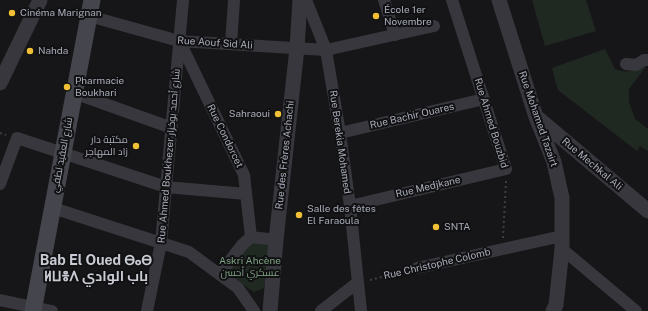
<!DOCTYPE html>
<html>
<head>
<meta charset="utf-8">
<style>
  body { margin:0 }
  canvas { display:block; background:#161618 }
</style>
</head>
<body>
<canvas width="648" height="311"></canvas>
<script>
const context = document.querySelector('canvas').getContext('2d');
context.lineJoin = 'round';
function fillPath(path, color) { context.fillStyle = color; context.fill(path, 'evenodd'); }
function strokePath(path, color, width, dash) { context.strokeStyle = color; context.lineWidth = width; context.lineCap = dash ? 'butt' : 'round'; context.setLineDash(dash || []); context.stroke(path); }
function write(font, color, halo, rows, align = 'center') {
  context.font = font + ' "Public Sans",Cairo,"Noto Sans Tifinagh",sans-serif'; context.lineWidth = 4; context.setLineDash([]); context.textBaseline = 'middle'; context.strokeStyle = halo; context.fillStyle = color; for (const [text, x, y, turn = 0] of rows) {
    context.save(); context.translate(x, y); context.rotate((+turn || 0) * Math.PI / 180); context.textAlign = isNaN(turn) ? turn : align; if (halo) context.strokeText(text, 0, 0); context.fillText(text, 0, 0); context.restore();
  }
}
fillPath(new Path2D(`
  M532,0H586L596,31L545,46Z
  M605,49L615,69C630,74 635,71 647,61L645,68L629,89V102L635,119L648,129V151L640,146L637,151L558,90L552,68Z
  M252,241L270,246L264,288L254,292L230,276L229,266Z`), '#202822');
strokePath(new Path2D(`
  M0,133L6,135
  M503,238L506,181
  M370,280L406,271`), '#3d3e44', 2, [2, 3]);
strokePath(new Path2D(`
  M306,0L326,50L340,133L350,206L361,311
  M384,0L395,35
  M89,16L179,41L326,50L434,26
  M180,42L244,175L251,237
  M231,44L234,0
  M626,64L636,65L644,60H648
  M74,93L172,128
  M340,133L484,99
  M0,184L17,138L166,187L246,194
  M350,206L506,169L452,0
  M53,208L189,252L238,288L254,311
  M562,249L636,311
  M417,268L562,236
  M220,274L242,245L251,237L276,240
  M0,300L52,311
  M147,311L161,243L183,0
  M321,311L357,283`), '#37373d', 12);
strokePath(new Path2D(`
  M499,0L536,117L554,162L562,198V249L556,305L553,311
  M0,83L40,0
  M539,119L648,211
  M270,311L276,240L297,48L300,0`), '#37373d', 15);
strokePath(new Path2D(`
  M33,311L92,0`), '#45464d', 17);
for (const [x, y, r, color] of [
  [12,13,4,"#f0c136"],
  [376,16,4,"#f0c136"],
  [30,51,4,"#f0c136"],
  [67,87,4,"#f0c136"],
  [278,114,4,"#f0c136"],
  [136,146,4,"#f0c136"],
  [299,215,4,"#f0c136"],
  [436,227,4,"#f0c136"]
]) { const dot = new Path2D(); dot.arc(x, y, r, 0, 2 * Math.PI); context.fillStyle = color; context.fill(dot); strokePath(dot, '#111113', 1.5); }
write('10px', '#a8acb8', '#111113', [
  ["École 1er",384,10],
  ["Novembre",384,22],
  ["Cinéma Marignan",20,13],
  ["Nahda",38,51],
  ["Pharmacie",75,81],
  ["Boukhari",75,93],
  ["Sahraoui",270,114,"right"],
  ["مكتبة دار",128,140,"right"],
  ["زاد المهاجر",128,152,"right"],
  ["Salle des fêtes",307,209],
  ["El Faraoula",307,221],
  ["SNTA",444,227]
], 'left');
write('10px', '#a8acb8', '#111113', [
  ["Rue Aouf Sid Ali",215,43,4],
  ["Rue Bachir Ouares",412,116,-13],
  ["Rue Mohamed Tazairt",538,119,71],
  ["Rue Ahmed Bouzbid",491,123,73],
  ["Rue Condorcet",225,136,64],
  ["Rue Berekia Mohamed",340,142,82],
  ["شارع العقيد لطفي",62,155,-79],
  ["Rue des Frères Achachi",285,155,-84],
  ["Rue Ahmed Boukhezer شارع أحمد بوخزار",169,156,-85],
  ["Rue Mechkal Ali",592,164,40],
  ["Rue Medjkane",428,187,-13],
  ["Rue Christophe Colomb",437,264,-13]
]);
write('10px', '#7fa384', '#111113', [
  ["Askri Ahcène",250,261],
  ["عسكري أحسن",250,273]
]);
write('bold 14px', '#c9cbd4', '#111113', [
  ["Bab El Oued ⴱⴰⴱ",96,261],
  ["ⵍⵡⴻⴷ باب الوادي",96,277]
]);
</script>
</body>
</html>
